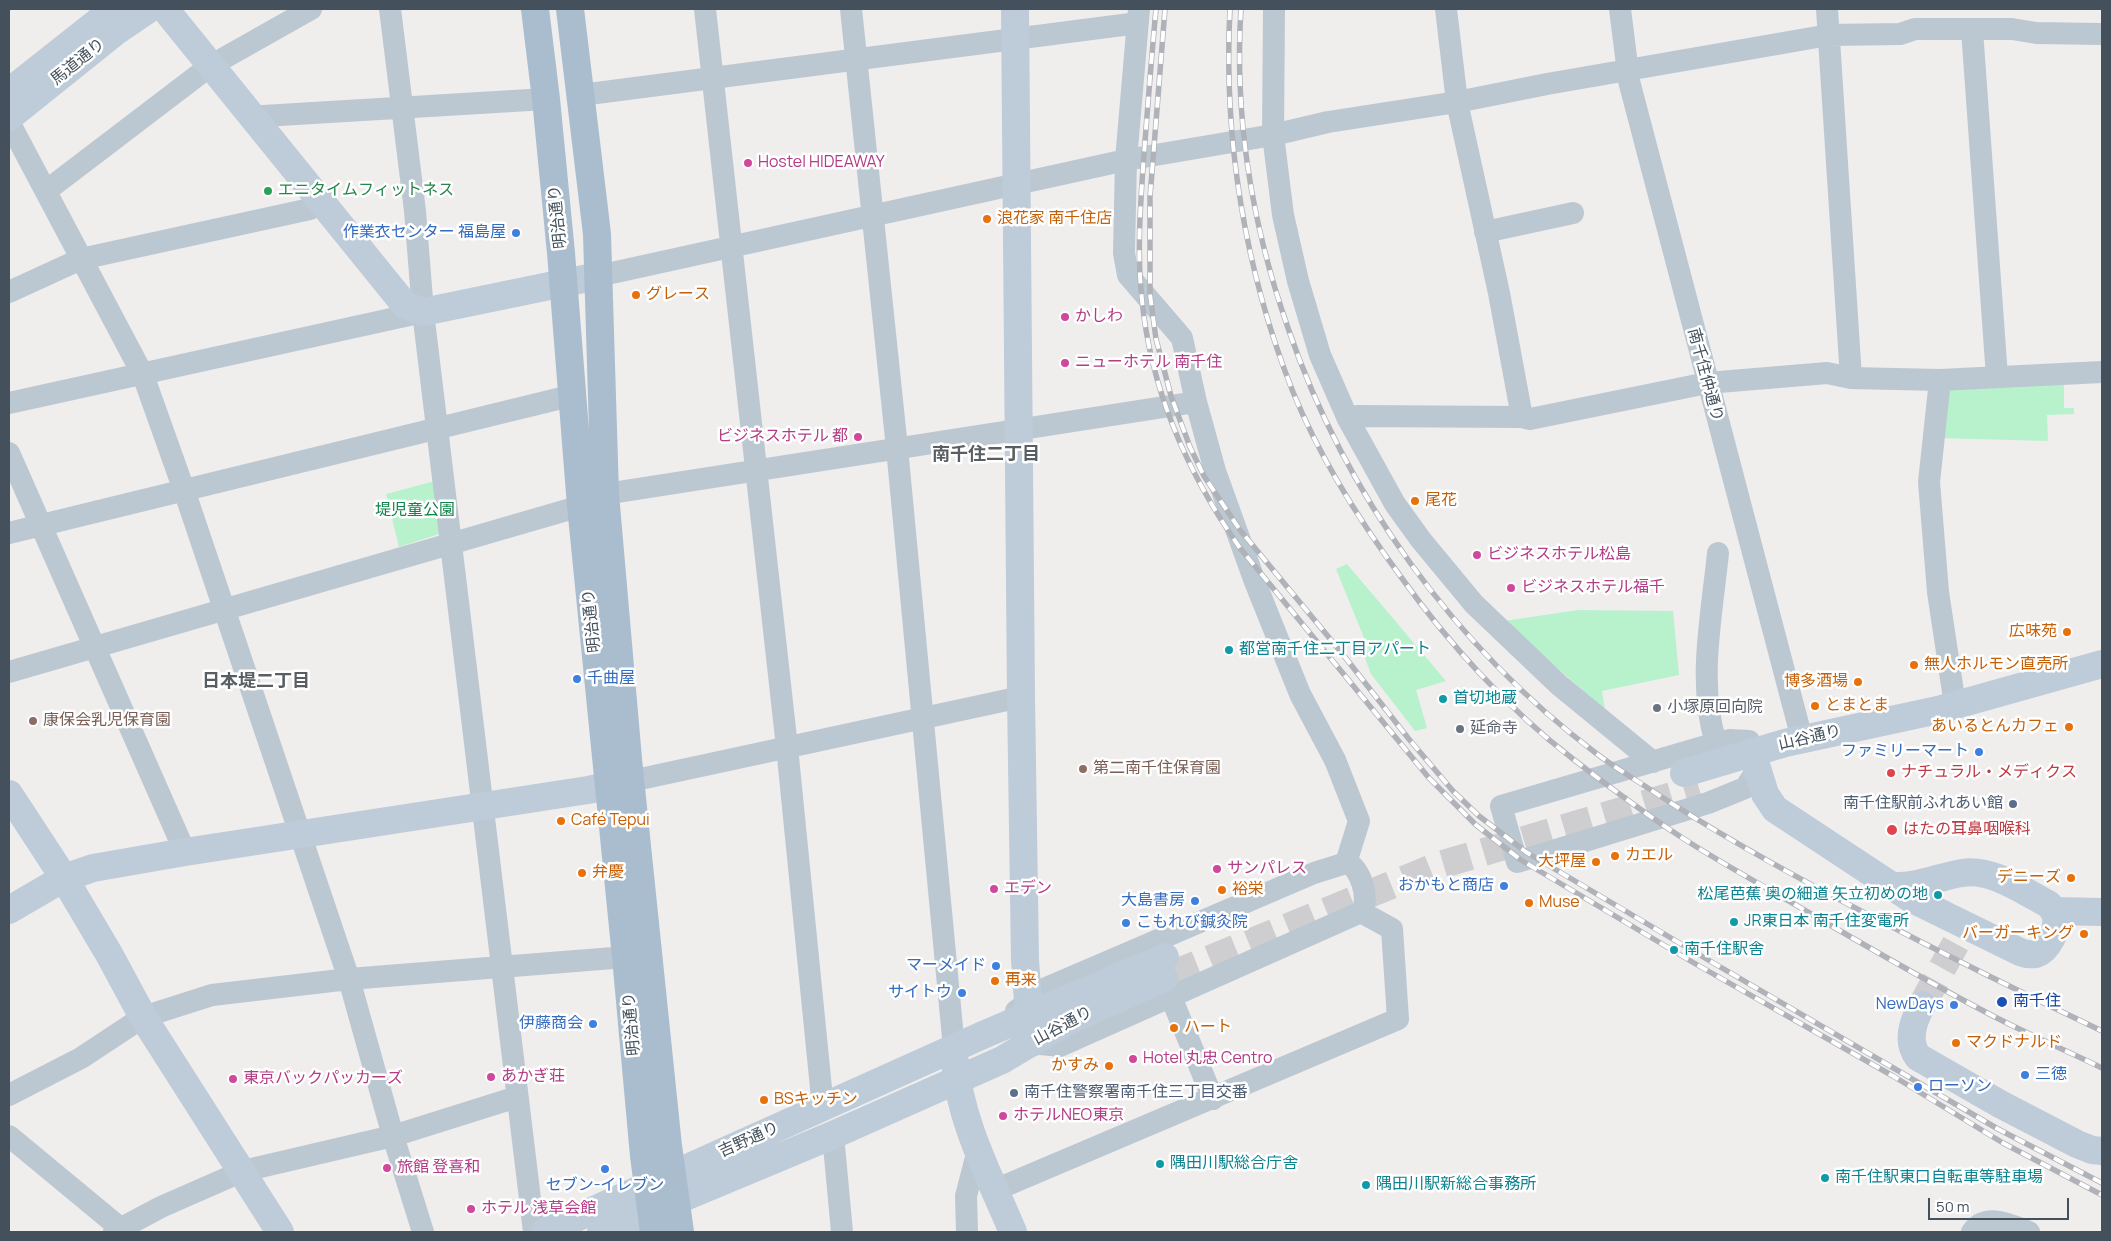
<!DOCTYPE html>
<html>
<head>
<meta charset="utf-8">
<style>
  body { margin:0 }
  #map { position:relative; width:2111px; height:1241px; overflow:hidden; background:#f0eded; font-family:Manrope,sans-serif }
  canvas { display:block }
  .frame { position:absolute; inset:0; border:10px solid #44515c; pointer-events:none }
  .scale { position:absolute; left:1928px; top:1198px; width:141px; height:22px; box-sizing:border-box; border:2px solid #44515c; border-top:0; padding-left:6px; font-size:15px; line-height:18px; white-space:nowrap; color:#44515c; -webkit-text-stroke:4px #fff; paint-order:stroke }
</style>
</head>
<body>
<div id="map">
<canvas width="2111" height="1241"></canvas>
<div class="frame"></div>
<div class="scale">50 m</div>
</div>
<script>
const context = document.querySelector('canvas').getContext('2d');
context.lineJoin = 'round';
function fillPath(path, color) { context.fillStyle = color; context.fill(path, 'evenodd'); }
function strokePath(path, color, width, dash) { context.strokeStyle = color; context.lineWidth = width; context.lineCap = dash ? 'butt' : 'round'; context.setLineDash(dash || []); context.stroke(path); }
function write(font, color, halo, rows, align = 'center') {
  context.font = font + ' Manrope,"Noto Sans JP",sans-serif'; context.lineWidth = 5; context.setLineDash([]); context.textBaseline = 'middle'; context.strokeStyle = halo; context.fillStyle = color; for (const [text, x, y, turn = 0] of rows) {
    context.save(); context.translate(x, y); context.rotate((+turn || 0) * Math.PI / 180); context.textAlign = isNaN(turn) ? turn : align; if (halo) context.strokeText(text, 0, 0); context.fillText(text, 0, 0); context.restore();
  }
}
fillPath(new Path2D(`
  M2064,382V408H2074V414L2047,415L2048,441L1939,438L1946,390Z
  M435,481L442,533L399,547L386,494Z
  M1347,564L1446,681L1416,690L1427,728L1415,731L1371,674L1363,653L1369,650L1336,569Z
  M1578,610L1673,611L1679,675L1602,691L1605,710L1504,621Z`), '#b7f2cd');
strokePath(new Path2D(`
  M1171,975L1440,865L1699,788
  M1922,1005L1956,943`), '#ceced0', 28, [28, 14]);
strokePath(new Path2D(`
  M390,9L415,211L423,312L534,1232
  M705,9L787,747L823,1108
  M851,9L897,448L954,1048
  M1139,9L1126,160L1124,253L1128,275L1182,338L1196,402L1215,471L1255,582L1300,694L1335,760L1359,821L1346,863
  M1274,9L1273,135L1283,215L1298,281L1320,355L1348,419L1395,504L1421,540L1474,604L1559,685L1653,762
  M1446,9L1457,102L1499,293L1522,417
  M1620,9L1629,81L1802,739
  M1827,9L1851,378
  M1972,30L1997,377
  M581,95L1138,23
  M9,122L143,375L184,490L349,979L393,1136L423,1232
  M255,122L263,116L546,99
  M46,191L210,66L311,9
  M1485,232L1573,213
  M598,276L1126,160L1273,135L1328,122L1457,102L1547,84L1829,35L1900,34L1915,29H2012L2036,33L2102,34
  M9,292L81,259L310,209L319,202
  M1940,380L1929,482L1938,592L1955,705
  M9,403L423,312
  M1348,419L1357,416L1522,417L1530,419L1707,383L1827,373L1851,378L1940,380L2102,372
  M9,453L185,852
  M9,533L574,395
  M9,672L567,510L581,506L605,494L1196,402
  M1716,743C1697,683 1712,614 1718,553
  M1752,752L1749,741L1730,740L1716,743L1501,806L1517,862L1708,803L1745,788L1757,770
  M631,781L1021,697
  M1171,997L1213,1099
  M1016,1011L1046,988L1314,873L1346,863C1360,865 1371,901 1361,912L1060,1046L1031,1043
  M9,1095L81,1058L143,1017L212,995L349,979L626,957
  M833,1135L842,1232
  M9,1136L125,1232
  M995,1190L1398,1019L1392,929L1361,912
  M114,1232L161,1207L243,1171L393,1136L517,1097
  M967,1232L966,1196L978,1150
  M1972,1232C1986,1212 2011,1225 2029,1232`), '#bcc8d1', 22);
strokePath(new Path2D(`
  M165,9L405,305L423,312L598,276
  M1015,9L1021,697L1025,960L1031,1043
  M9,92L114,9
  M9,117L115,32L149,9
  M1752,752L1765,794L1775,809L1910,898L2020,952C2025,954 2030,955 2036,954C2048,950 2058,929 2056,917C2055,911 2052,908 2048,904C2023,891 1992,868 1962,873C1938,877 1918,887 1894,886
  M1684,773L1785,743L1938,710L2102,664
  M9,794L64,878L109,954L143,1017L280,1232
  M9,910L64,878L93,868L185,852L588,790L631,781
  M2054,911L2102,912
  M1922,1005C1913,1021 1906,1041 1918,1057L2000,1104L2077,1144L2092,1150L2102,1151
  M955,1062C960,1122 990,1177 1013,1232
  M545,1232L983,1035L1165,957
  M601,1232L833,1135L1002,1060L1066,1022L1164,978`), '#becbd8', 28);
strokePath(new Path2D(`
  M535,9L546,99L561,253L581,506L626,957L644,1156L654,1232
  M570,9L597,234L605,494L628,759L668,1146L680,1232`), '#aabdcf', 28);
const rail = new Path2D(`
  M1156,9C1151,62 1147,115 1143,168C1140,211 1137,256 1142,300C1151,391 1188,474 1240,548L1429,778L1476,825L1521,860L1694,963L1893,1076L2003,1143L2102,1195
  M1165,9L1150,197V294L1156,339L1171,396L1190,447L1204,476L1240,530L1341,652L1408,738L1453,791L1479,816L1526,852L1698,954L1998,1129L2102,1183
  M1230,9C1223,139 1245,271 1293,392C1320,458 1359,520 1401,577C1448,643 1509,710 1573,759C1608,786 1644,813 1681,837C1716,860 1753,880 1789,901C1857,941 1926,981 1995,1017C2030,1035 2067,1051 2102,1068
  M1241,9C1234,118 1252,225 1288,328C1345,495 1455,647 1597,754C1614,767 1633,778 1651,790C1719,835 1790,874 1863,912C1942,953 2022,993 2102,1031`);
strokePath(rail, '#afb2b8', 5.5);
strokePath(rail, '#fff', 4, [11]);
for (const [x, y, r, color] of [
  [748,163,5,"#d1479c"],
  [268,191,5,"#2e9e5b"],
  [987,219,5,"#e8710a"],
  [516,233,5,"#3f7fe0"],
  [636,295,5,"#e8710a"],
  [1065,317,5,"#d1479c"],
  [1065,363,5,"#d1479c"],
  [858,437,5,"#d1479c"],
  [1415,501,5,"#e8710a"],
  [1477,555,5,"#d1479c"],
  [1511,588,5,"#d1479c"],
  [2067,632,5,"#e8710a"],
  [1229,650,5,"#0f9aa8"],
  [1914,665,5,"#e8710a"],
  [577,679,5,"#3f7fe0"],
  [1858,682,5,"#e8710a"],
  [1443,699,5,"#0f9aa8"],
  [1815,706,5,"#e8710a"],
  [1657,708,5,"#6b7280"],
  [33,721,5,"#8d6e63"],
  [2069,727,5,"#e8710a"],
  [1460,729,5,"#6b7280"],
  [1979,752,5,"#3f7fe0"],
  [1083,769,5,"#8d6e63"],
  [1891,773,5,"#e0444e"],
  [2013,804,5,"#5c6f8a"],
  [561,821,5,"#e8710a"],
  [1892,830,6,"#e0444e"],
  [1615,856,5,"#e8710a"],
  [1596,862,5,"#e8710a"],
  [1217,869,5,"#d1479c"],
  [582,873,5,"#e8710a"],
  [2071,878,5,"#e8710a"],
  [1504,886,5,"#3f7fe0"],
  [994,889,5,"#d1479c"],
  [1222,890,5,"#e8710a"],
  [1938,895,5,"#0f9aa8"],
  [1195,901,5,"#3f7fe0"],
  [1529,903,5,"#e8710a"],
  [1734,922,5,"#0f9aa8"],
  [1126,923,5,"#3f7fe0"],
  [2084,934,5,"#e8710a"],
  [1674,950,5,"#0f9aa8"],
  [996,966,5,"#3f7fe0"],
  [995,981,5,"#e8710a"],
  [962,993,5,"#3f7fe0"],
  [2002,1002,6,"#1a4fb4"],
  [1954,1005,5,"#3f7fe0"],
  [593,1024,5,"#3f7fe0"],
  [1174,1028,5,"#e8710a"],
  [1956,1043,5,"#e8710a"],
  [1133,1059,5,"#d1479c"],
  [1109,1066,5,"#e8710a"],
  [2025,1075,5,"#3f7fe0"],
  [491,1077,5,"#d1479c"],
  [233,1079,5,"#d1479c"],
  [1918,1087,5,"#3f7fe0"],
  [1014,1093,5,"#5c6f8a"],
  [764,1100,5,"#e8710a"],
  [1003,1116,5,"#d1479c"],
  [1160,1164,5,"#0f9aa8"],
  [387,1168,5,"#d1479c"],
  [605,1169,5,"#3f7fe0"],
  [1825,1178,5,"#0f9aa8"],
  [1366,1185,5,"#0f9aa8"],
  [471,1209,5,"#d1479c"]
]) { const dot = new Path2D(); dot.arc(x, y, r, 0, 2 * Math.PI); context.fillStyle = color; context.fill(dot); strokePath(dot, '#fff', 2); }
write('16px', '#44515c', '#fff', [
  ["馬道通り",78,62,-39],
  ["明治通り",558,217,-96],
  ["南千住仲通り",1705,375,75],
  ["明治通り",592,621,-96],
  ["山谷通り",1810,738,-13],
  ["明治通り",632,1024,-95],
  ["山谷通り",1063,1026,-28],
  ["吉野通り",749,1140,-24]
]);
write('16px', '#b23c85', '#fff', [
  ["Hostel HIDEAWAY",758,163],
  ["かしわ",1075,317],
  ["ニューホテル 南千住",1075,363],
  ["ビジネスホテル 都",848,437,"right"],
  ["ビジネスホテル松島",1487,555],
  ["ビジネスホテル福千",1521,588],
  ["サンパレス",1227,869],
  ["エデン",1004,889],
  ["Hotel 丸忠 Centro",1143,1059],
  ["あかぎ荘",501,1077],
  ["東京バックパッカーズ",243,1079],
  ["ホテルNEO東京",1013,1116],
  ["旅館 登喜和",397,1168],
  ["ホテル 浅草会館",481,1209]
], 'left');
write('16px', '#27864d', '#fff', [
  ["エニタイムフィットネス",278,191]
], 'left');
write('16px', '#c56008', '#fff', [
  ["浪花家 南千住店",997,219],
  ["グレース",646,295],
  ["尾花",1425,501],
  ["広味苑",2057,632,"right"],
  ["無人ホルモン直売所",1924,665],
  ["博多酒場",1848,682,"right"],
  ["とまとま",1825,706],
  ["あいるとんカフェ",2059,727,"right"],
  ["Café Tepui",571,821],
  ["カエル",1625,856],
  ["大坪屋",1586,862,"right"],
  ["弁慶",592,873],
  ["デニーズ",2061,878,"right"],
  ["裕栄",1232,890],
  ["Muse",1539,903],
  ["バーガーキング",2074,934,"right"],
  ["再来",1005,981],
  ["ハート",1184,1028],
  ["マクドナルド",1966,1043],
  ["かすみ",1099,1066,"right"],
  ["BSキッチン",774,1100]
], 'left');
write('16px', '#366cbe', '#fff', [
  ["作業衣センター 福島屋",506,233],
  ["千曲屋",587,679,"left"],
  ["ファミリーマート",1969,752],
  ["おかもと商店",1494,886],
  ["大島書房",1185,901],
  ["こもれび鍼灸院",1136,923,"left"],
  ["マーメイド",986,966],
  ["サイトウ",952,993],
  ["NewDays",1944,1005],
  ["伊藤商会",583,1024],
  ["三徳",2035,1075,"left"],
  ["ローソン",1928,1087,"left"],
  ["セブン-イレブン",605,1186,"center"]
], 'right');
write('16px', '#0f8348', '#fff', [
  ["堤児童公園",415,511]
]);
write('16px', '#0d838f', '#fff', [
  ["都営南千住二丁目アパート",1239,650],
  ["首切地蔵",1453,699],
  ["松尾芭蕉 奥の細道 矢立初めの地",1928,895,"right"],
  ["JR東日本 南千住変電所",1744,922],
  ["南千住駅舎",1684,950],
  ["隅田川駅総合庁舎",1170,1164],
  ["南千住駅東口自転車等駐車場",1835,1178],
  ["隅田川駅新総合事務所",1376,1185]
], 'left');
write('16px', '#5b616d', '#fff', [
  ["小塚原回向院",1667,708],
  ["延命寺",1470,729]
], 'left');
write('16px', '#785e54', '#fff', [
  ["康保会乳児保育園",43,721],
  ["第二南千住保育園",1093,769]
], 'left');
write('16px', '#be3a42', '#fff', [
  ["ナチュラル・メディクス",1901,773],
  ["はたの耳鼻咽喉科",1903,830]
], 'left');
write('16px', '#4e5e75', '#fff', [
  ["南千住駅前ふれあい館",2003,804],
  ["南千住警察署南千住三丁目交番",1024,1093,"left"]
], 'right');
write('16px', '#164399', '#fff', [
  ["南千住",2013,1002]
], 'left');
write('bold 18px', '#595e63', '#fff', [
  ["南千住二丁目",986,455],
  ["日本堤二丁目",256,682]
]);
</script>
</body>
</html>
